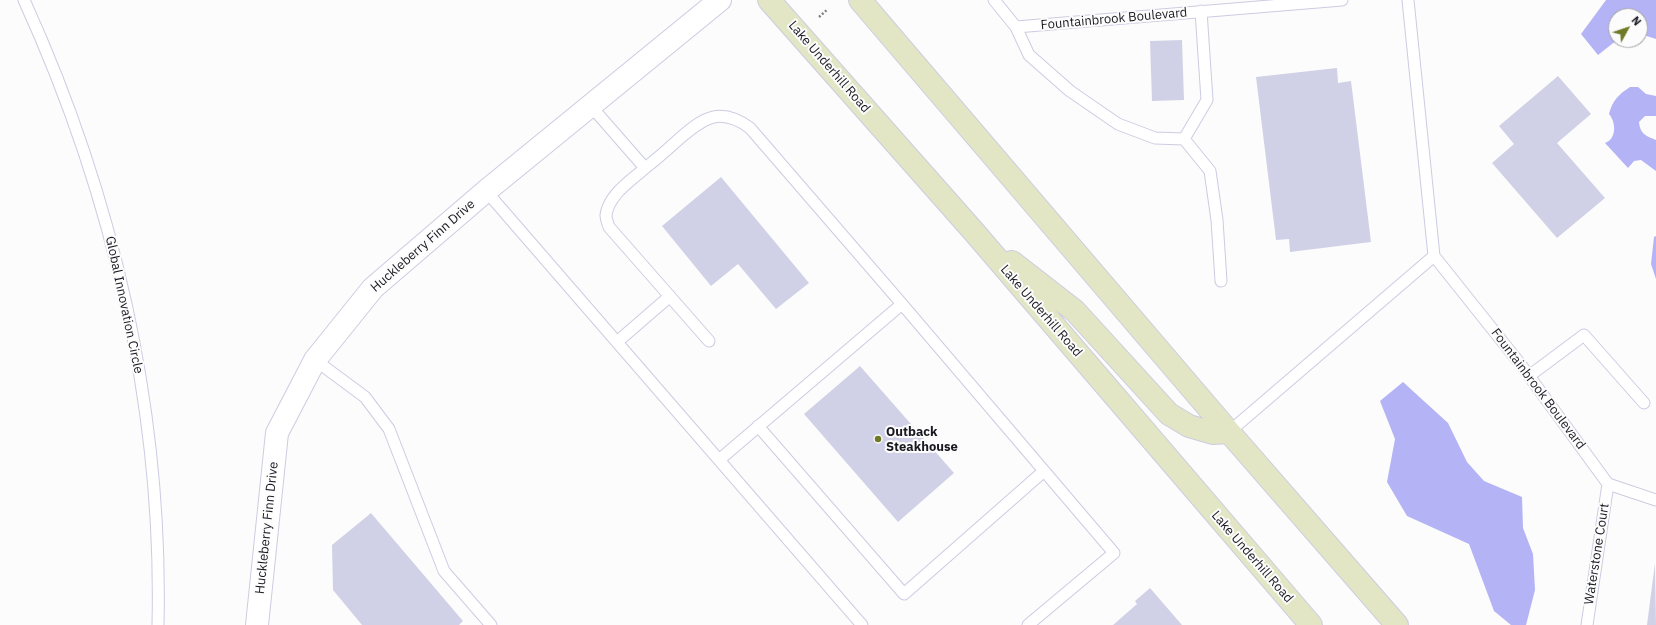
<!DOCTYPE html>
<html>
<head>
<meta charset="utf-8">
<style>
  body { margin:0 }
  #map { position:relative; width:1656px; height:625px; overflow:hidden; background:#fcfcfc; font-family:"IBM Plex Sans",sans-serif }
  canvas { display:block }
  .north { position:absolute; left:1608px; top:8px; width:40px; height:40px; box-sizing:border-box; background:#fcfcfc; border:1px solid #a1a1a4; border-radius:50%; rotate:50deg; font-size:11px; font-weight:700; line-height:16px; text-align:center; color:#191921 }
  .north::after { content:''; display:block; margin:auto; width:14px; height:18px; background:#707a26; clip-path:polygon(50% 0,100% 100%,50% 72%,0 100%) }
</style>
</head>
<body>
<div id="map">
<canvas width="1656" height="625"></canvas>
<div class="north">N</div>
</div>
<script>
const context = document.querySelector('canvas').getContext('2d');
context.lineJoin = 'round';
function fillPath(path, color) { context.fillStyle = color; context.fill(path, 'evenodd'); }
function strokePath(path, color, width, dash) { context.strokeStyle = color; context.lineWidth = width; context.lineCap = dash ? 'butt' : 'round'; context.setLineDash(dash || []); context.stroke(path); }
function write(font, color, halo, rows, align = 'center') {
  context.font = font + ' "IBM Plex Sans",sans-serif'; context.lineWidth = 4; context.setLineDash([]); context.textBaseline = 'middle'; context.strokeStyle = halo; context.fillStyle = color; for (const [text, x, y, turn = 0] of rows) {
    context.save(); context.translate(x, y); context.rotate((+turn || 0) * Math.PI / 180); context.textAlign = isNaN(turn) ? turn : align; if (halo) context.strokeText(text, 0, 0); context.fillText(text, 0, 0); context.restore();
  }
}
fillPath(new Path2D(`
  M1606,0H1656V39L1640,34V16H1616L1617,40L1598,55L1581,34Z
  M1630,87H1638L1646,94L1656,96V116H1645L1639,122C1640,134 1646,136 1656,140V171L1641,160L1634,161L1628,168L1605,143C1617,139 1616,122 1609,114C1612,101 1619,94 1630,87Z
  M1656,236V279L1651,264L1654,237Z
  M1403,382L1448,423L1467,462L1484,481L1522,497L1523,528L1533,554L1535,590L1526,625H1511L1494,611L1469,544L1407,516L1387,482L1395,439L1380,401Z`), '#b3b3f5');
fillPath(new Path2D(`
  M1182,40L1184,100L1152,101L1150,41Z
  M1337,68L1338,83L1351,81L1371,242L1290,252L1289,239L1276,240L1256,77Z
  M1558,76L1591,114L1557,143L1605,198L1557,238L1492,163L1514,144L1499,126Z
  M721,177L809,283L776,309L738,264L711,286L662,226Z
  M860,366L954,473L898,522L804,414Z
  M371,513L463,621L459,625H362L333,590L332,545Z
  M1655,563L1656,625H1647Z
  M1150,588L1182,625H1113L1137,604L1135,601Z`), '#d0d1e7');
const lane = new Path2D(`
  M24,0C113,195 163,410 158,625
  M994,0L1016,27L1029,55L1070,91L1118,124L1155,138L1184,139L1207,100L1201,11
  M1408,0L1434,256L1521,365L1608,484L1656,500
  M1016,27L1342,0
  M590,105L645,168C657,159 668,149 679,139C703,118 720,106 750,128L902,304L1114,553L1028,625
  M1184,139L1210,171L1217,220L1221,281
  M645,168C631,181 609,194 606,215C606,219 608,224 609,227L709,341
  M486,191L862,625
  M617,342L669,297
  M315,360L365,397L389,429L444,571L491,625
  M1529,376L1584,335L1644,403
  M758,426L904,594L1044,471
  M1229,432L1434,256
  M719,460L902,304
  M1587,625L1608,484`);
const street = new Path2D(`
  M257,625L277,433L315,360L373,288L486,191L720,0`);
const secondary = new Path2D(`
  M769,0L975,233L1311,625
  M860,0L1229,432L1397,625
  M1012,262L1075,311L1169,414L1189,426L1213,433L1229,432`);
strokePath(lane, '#cccce2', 13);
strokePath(street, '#cccce2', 24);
strokePath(secondary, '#cccce2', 24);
strokePath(new Path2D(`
  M819,17L828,9`), '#818185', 2.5, [2, 2]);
strokePath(lane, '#fff', 11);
strokePath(street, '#fff', 22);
strokePath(secondary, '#e2e6c4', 22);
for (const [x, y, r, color] of [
  [878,439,4,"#707a26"]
]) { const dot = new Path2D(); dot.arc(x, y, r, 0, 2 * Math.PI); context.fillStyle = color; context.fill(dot); strokePath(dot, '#fcfcfc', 1.5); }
write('13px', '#191921', '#fcfcfc', [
  ["Fountainbrook Boulevard",1114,19,-5],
  ["Lake Underhill Road",829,67,49],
  ["Huckleberry Finn Drive",423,246,-41],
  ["Global Innovation Circle",124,305,78],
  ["Lake Underhill Road",1041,311,49],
  ["Fountainbrook Boulevard",1538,389,53],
  ["Huckleberry Finn Drive",267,528,-84],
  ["Waterstone Court",1597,554,-81],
  ["Lake Underhill Road",1252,557,49]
]);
write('bold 13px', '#191921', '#fcfcfc', [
  ["Outback",886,432],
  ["Steakhouse",886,447]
], 'left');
</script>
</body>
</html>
